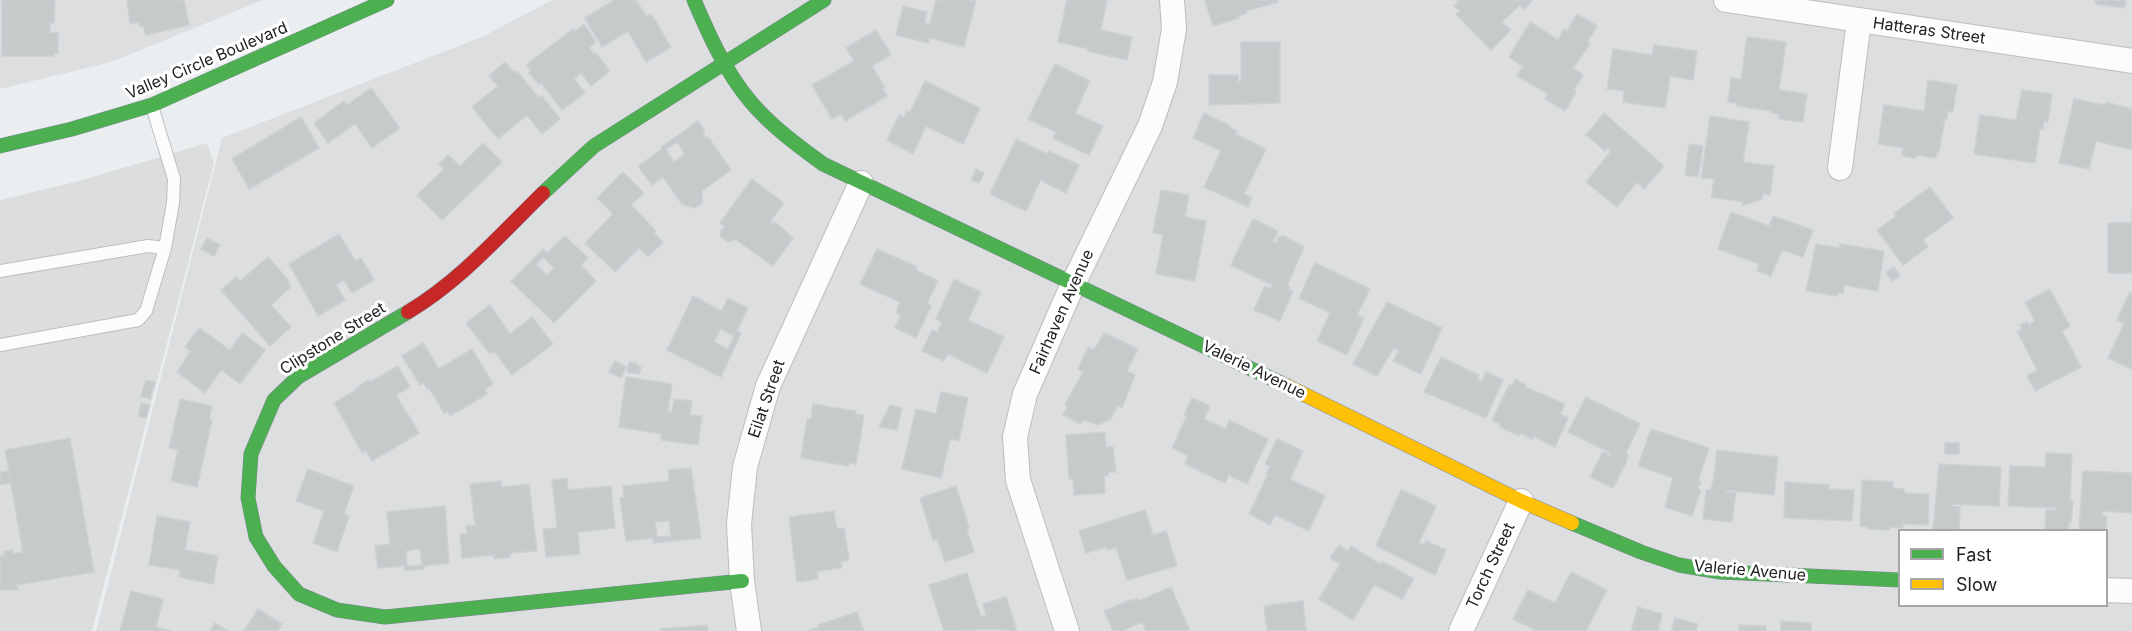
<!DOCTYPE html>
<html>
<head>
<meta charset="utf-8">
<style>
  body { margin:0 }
  #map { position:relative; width:2132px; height:631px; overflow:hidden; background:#ebeef0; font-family:Inter,sans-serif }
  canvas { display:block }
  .legend { position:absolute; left:1898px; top:529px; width:210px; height:78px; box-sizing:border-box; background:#fff; border:2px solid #a7a7a7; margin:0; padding:8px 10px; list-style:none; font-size:18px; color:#222 }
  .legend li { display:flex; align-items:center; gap:12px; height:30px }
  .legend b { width:30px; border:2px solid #a7a7a7 }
</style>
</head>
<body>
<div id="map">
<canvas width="2132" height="631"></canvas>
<ul class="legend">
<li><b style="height:8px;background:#4caf50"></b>Fast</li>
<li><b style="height:8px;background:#ffc107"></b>Slow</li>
</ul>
</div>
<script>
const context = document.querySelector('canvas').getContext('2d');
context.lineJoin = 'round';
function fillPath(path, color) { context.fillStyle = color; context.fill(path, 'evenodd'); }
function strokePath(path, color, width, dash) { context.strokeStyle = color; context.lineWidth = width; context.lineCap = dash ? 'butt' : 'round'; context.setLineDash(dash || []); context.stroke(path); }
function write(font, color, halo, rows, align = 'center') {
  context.font = font + ' Inter,sans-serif'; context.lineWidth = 6; context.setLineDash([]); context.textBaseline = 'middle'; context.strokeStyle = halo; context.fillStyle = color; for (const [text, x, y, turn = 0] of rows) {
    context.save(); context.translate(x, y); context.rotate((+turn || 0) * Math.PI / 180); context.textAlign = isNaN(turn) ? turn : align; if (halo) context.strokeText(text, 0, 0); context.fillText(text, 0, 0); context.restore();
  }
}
fillPath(new Path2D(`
  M0,0H263L111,62L0,89Z
  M552,0H2132V631H96L222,138L484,36ZM1900,530H2106V606H1900Z`), '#dcdedf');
fillPath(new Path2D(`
  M207,143L214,163L92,631H0V200L79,181Z`), '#dcdede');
fillPath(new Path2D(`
  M149,198L150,347L0,373V223Z`), '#dcddde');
const building = new Path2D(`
  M2,0H55L54,23H50V33H58V53H54V56H2Z
  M127,0H184L189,25L146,35L143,26L140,27L139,22L130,24Z
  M614,0H636L646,16L651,14L671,47L646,62L628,31L602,47L585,18Z
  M936,0H976L964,47L929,38L928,43L896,35L903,6L927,12L925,23L930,24Z
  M1067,0H1107L1101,30L1132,37L1127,60L1087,51L1088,49L1058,42Z
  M1205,0H1278V2L1246,11L1247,13L1238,16L1239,18L1213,26Z
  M1456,0H1533L1524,9L1520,5L1502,22L1511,30L1491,50L1456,14L1460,11L1454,6L1458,2Z
  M2096,0H2126L2125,8L2095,4Z
  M1577,14L1597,26L1587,42L1590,44L1573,68L1583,75L1574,90L1576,92L1565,111L1545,99L1548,94L1517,76L1523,66L1509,57L1530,22L1558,40L1564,29L1567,31Z
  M584,24L596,42L589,48L594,54L596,53L610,71L591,86L581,73L574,79L585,93L562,110L541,83L539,85L529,73L531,71L526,65L573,29L575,31Z
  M876,30L891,55L872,66L885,88L883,89L887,96L845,121L841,114L832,119L812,85L854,61L846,48Z
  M1747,37L1786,42L1779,90L1807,94L1803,122L1779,119V114L1771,113V111L1736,106L1737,103L1728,102L1731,78L1741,79Z
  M1241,42H1280V103L1209,105V75H1238V81L1241,82Z
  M1654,45L1697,51L1693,80L1670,76L1665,108L1623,102L1624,91L1607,89L1613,49L1652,55Z
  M505,62L515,73L517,71L539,98L542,96L560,119L542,134L527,115L498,139L472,107L498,86L489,76Z
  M1055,64L1090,81L1075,113L1103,126L1089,155L1053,138L1056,132L1028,119Z
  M1928,80L1957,85L1953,112L1948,111L1947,119H1945L1939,152H1937L1936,158L1916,155L1915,158L1902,156L1903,148L1878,144L1884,105L1924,111Z
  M925,81L980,108L963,144L926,126L913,154L887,140L899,115L904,117L907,111L910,112Z
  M371,88L400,128L372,148L355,124L328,143L314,123L344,101L347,105Z
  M2022,90L2052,94L2048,122L2044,121L2043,130L2040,129L2035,163L1974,154L1980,115L2016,120Z
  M2074,99L2105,105L2106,102L2132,109V150L2096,141L2089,169L2059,163Z
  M1204,113L1230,126L1229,128L1237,131L1235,134L1266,149L1244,194L1252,198L1248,207L1204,187L1221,151L1193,138Z
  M1604,113L1664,166L1644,189L1637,182L1617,207L1586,182L1611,151L1608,148L1605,151L1586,135Z
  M1710,116L1749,122L1743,162L1774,166L1770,195L1763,194L1762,199L1742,206L1743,202L1711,197L1714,179L1701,178Z
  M301,117L319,148L249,189L232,159Z
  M698,121L705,131L703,133L706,138L708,137L731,170L702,191V203L694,208L682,204L663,177L652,185L638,166L662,149L661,147ZM677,142L685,154L674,162L666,149Z
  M1016,139L1047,154L1049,151L1079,165L1066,193L1044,182L1045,181L1041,179L1026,211L990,194Z
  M483,143L502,162L442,220L417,195L444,169L439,164L448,155L460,166Z
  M1689,144L1703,146L1698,177L1685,175Z
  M976,169L984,173L979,183L971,180Z
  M623,172L644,193L631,205L656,231L654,233L663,242L648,257L639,248L615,272L585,243L613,214L597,198Z
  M752,179L784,203L770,222L774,224L775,222L793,238L773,266L735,239L733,241L728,242L721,237L720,232L725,226L720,223Z
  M1930,187L1953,218L1923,240L1928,247L1903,265L1877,230L1896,216L1894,213Z
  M1161,190L1189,195L1185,217L1206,221L1195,281L1156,274L1163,235L1153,233Z
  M1731,212L1769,226L1773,216L1813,230L1803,257L1782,250L1771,276L1757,271L1759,264L1718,249Z
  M2132,213V273H2108V223H2132Z
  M1253,219L1278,231L1273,241L1276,243L1279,237L1284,236L1304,247L1287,286L1290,287L1289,290L1293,291L1280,321L1254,310L1265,286L1271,289L1272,285L1231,265Z
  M339,234L355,261L361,258L374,280L352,293L344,280L336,285L345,300L318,316L289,264Z
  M565,236L588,258L581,265L596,281L554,323L511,281L543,249L547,253ZM543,257L554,268L547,275L536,265Z
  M207,238L220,245L214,256L201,249Z
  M1816,244L1840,248V244L1884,251L1878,291L1844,285L1843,294L1837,293V296L1806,291Z
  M877,249L917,267L916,270L938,281L927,303L931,306L916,338L895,328L901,315L896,312L900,302L860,284Z
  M268,257L290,282L288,284L291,287L271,305L291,327L270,346L221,290L236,277L240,281Z
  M1315,263L1370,289L1357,315L1364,318L1347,355L1317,341L1330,313L1299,298Z
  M1894,267L1900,276L1892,281L1886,272Z
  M954,279L981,292L968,320L1004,337L987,373L948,354L944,361L922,351L932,330L937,332L942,323L936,319Z
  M2050,289L2070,326L2062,331L2081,367L2035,391L2027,376L2037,370L2017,331L2022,329L2020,325L2027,322L2028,325L2035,321L2025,302Z
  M2130,292L2132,293V369L2108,358L2124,324L2117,320Z
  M693,296L722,311L728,298L748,308L737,331L741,333L721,377L667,350ZM721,329L734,336L728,349L714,342Z
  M1387,302L1442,328L1421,374L1393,361L1399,350L1394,348L1377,376L1353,364Z
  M490,305L510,334L532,317L553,344L512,375L494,351L490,354L466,323Z
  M199,328L230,350L242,333L265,350L240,384L221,370L205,393L177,372L191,351L185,347Z
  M1104,333L1138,349L1127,371L1135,375L1122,408L1118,405L1111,419L1098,425L1083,420L1081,424L1063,415L1067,407L1065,404L1083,372L1078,369L1088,347L1094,350Z
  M423,343L439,369L472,349L493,384L485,389L487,394L450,416L448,411L444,413L429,388L427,389L424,383L420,385L402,356Z
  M1441,357L1479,375L1477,379L1481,382L1486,372L1503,380L1486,418L1424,392Z
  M615,361L626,367L621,378L609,372Z
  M629,362L637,364V366L641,367L639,374L627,372Z
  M398,366L410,387L396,395L419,433L372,461L366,451L362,453L334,403L356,390L355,389L368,380L370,382Z
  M626,377L672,384L668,412H672L674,399L692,401L690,415L702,416L698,445L661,440L662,434L619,427Z
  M1515,379L1526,385L1525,387L1565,404L1560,414L1568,418L1555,447L1533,436L1532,439L1520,433L1519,436L1499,426L1500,424L1492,420L1509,385L1512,386Z
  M146,380L155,382L150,399L141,396Z
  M941,392L968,398L959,441L950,439L941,478L902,469L916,409L936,414Z
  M1586,397L1640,424L1626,453L1628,455L1626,463L1613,488L1590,477L1603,452L1610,455L1611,453L1568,432Z
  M1192,398L1210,406L1204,419L1226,429L1229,420L1268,439L1247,484L1229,475L1225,483L1185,464L1188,456L1172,448L1187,416L1184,415Z
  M180,399L212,406L209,419L212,420L197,487L171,481L178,450L169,448Z
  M141,403L150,405L146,418L138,416Z
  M813,404L856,411V414L864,415L856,464L849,463L848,466L801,458L807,419H811Z
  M890,405L902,408L897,430L879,427Z
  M1651,429L1709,448L1698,481L1701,482L1698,488L1701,490L1692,516L1665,507L1673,478L1638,466Z
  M1105,432L1106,447H1113L1116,472H1108V476H1104L1105,493L1074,495L1073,479H1069L1066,435Z
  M70,438L94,572L17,585L18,590H0V556L5,555L4,551L13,550V554L23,552L5,450Z
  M1277,439L1303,451L1290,479L1325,496L1309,531L1275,515L1270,525L1249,514L1268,474H1266L1270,466L1265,464Z
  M1945,443H1959V454H1945Z
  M1717,450L1778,457L1774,495L1726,490V492L1736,493L1732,522L1703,519L1706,490H1711L1713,483Z
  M2046,453L2072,454L2070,500H2073L2071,522H2069L2068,530H2045L2046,510H2056V508L2008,506L2010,466L2045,467Z
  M1939,464L2001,467L1999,506L1951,504V506L1960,507L1959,530H1933Z
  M691,468L701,538L653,543V538L626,541L620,498L624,497L623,486L669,481L668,470ZM669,521L671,536L657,537L655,522Z
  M308,469L354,486L344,514L349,516L337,552L313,543L324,511L296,501Z
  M9,471L10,483L0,485V472Z
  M2083,471L2132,473V513L2103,511L2102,516H2107L2106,534V530H2079Z
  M567,478L568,490L611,486L615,528L578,532L580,554L546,557L543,529L557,528L552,480Z
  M1862,480L1893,482V488L1904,489V493L1929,494L1928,525L1903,524V528L1890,527V530L1867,529L1868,527L1860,526Z
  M501,481L502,487L529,484L537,551L510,553V557L494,559V555L462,558L460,534H467L466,526L475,525L470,484Z
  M1785,482L1829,485V489L1854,490L1852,521L1784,518Z
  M956,486L969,528L967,529L974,552L945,562L937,539L933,540L920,498Z
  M1401,490L1436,506L1419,543L1424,545L1426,541L1446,550L1435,575L1376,546Z
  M445,506L449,563L424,566V569L405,571L404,566L378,568L375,546L390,544L387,512ZM420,549L422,565L407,566L406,551Z
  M1145,510L1153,535L1166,531L1177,566L1127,580L1116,547L1108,550L1107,547L1086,553L1079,531Z
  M834,511L837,529L844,528L849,560L841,562L842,568L817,571L818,579L797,582L789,517Z
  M157,516L190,522L185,550L218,556L213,584L179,577L180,570L149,565Z
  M1339,545L1348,551L1351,546L1380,564L1382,562L1389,565L1414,579L1402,599L1374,585L1353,620L1319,599L1340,564L1330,558Z
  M1571,572L1607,590L1586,631H1537L1513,619L1528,590L1555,603Z
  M967,573L981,617L986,615L983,604L1006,597L1017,631L996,629L944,631L929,585Z
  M1171,587L1190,631H1146L1142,622L1122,631H1113L1104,611L1130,600L1131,601L1138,598L1139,601Z
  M131,591L163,599L156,627L171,631H120Z
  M1303,601L1306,631H1267L1264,606Z
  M1638,607L1662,614L1658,631H1631Z
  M258,609L282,624L278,631H244Z
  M857,612L864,631H808L819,627L818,625Z
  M1675,618L1698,624L1696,631H1671Z
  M1781,621L1811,623V631H1781Z
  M215,623L228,631H210Z
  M707,625L708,631H660V629Z
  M1739,625L1766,626V631H1739Z`);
fillPath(building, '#c7cacb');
strokePath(building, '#cdd1d3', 1.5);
const lane = new Path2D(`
  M0,271L148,246L165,248
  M0,345L138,320L146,311L165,248L173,203L174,179L152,106`);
const street = new Path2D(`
  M1726,0L2132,61
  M1840,168L1859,21
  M2106,590L2132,591
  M749,631L742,581L739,524L745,467L768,386L861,183
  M1067,631L1018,480L1015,437L1025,394L1073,284L1150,126L1165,82L1174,29L1172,0
  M1461,631L1521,501`);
const fast = new Path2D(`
  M694,0C709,35 725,71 750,101C771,126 797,145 823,164L1287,386
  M0,146L72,129L152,105L387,0
  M543,193L594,146L824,0
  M408,312L298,377L274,400L251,454L248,498L256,537L274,566L299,594L337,610L385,617L742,581
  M1572,523L1641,552L1679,565L1720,572L1900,580`);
const slow = new Path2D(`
  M1287,386L1521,501L1572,523`);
const jam = new Path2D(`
  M408,312C460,281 500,235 543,193`);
strokePath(lane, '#bcbebe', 14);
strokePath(street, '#bcbebe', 26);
strokePath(fast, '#858999', 15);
strokePath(slow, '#858999', 15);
strokePath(jam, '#858999', 15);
strokePath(lane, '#fcfcfd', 12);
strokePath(street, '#fcfcfd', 24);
strokePath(fast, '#4caf50', 14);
strokePath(slow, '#ffc107', 14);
strokePath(jam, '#c62828', 14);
write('16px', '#222', '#fff', [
  ["Hatteras Street",1929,31,8],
  ["Valley Circle Boulevard",207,61,-23],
  ["Fairhaven Avenue",1062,312,-66],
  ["Clipstone Street",333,339,-32],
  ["Valerie Avenue",1254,370,26],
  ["Eilat Street",767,399,-71],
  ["Torch Street",1491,566,-65],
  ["Valerie Avenue",1750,571,5]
]);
</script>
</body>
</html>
